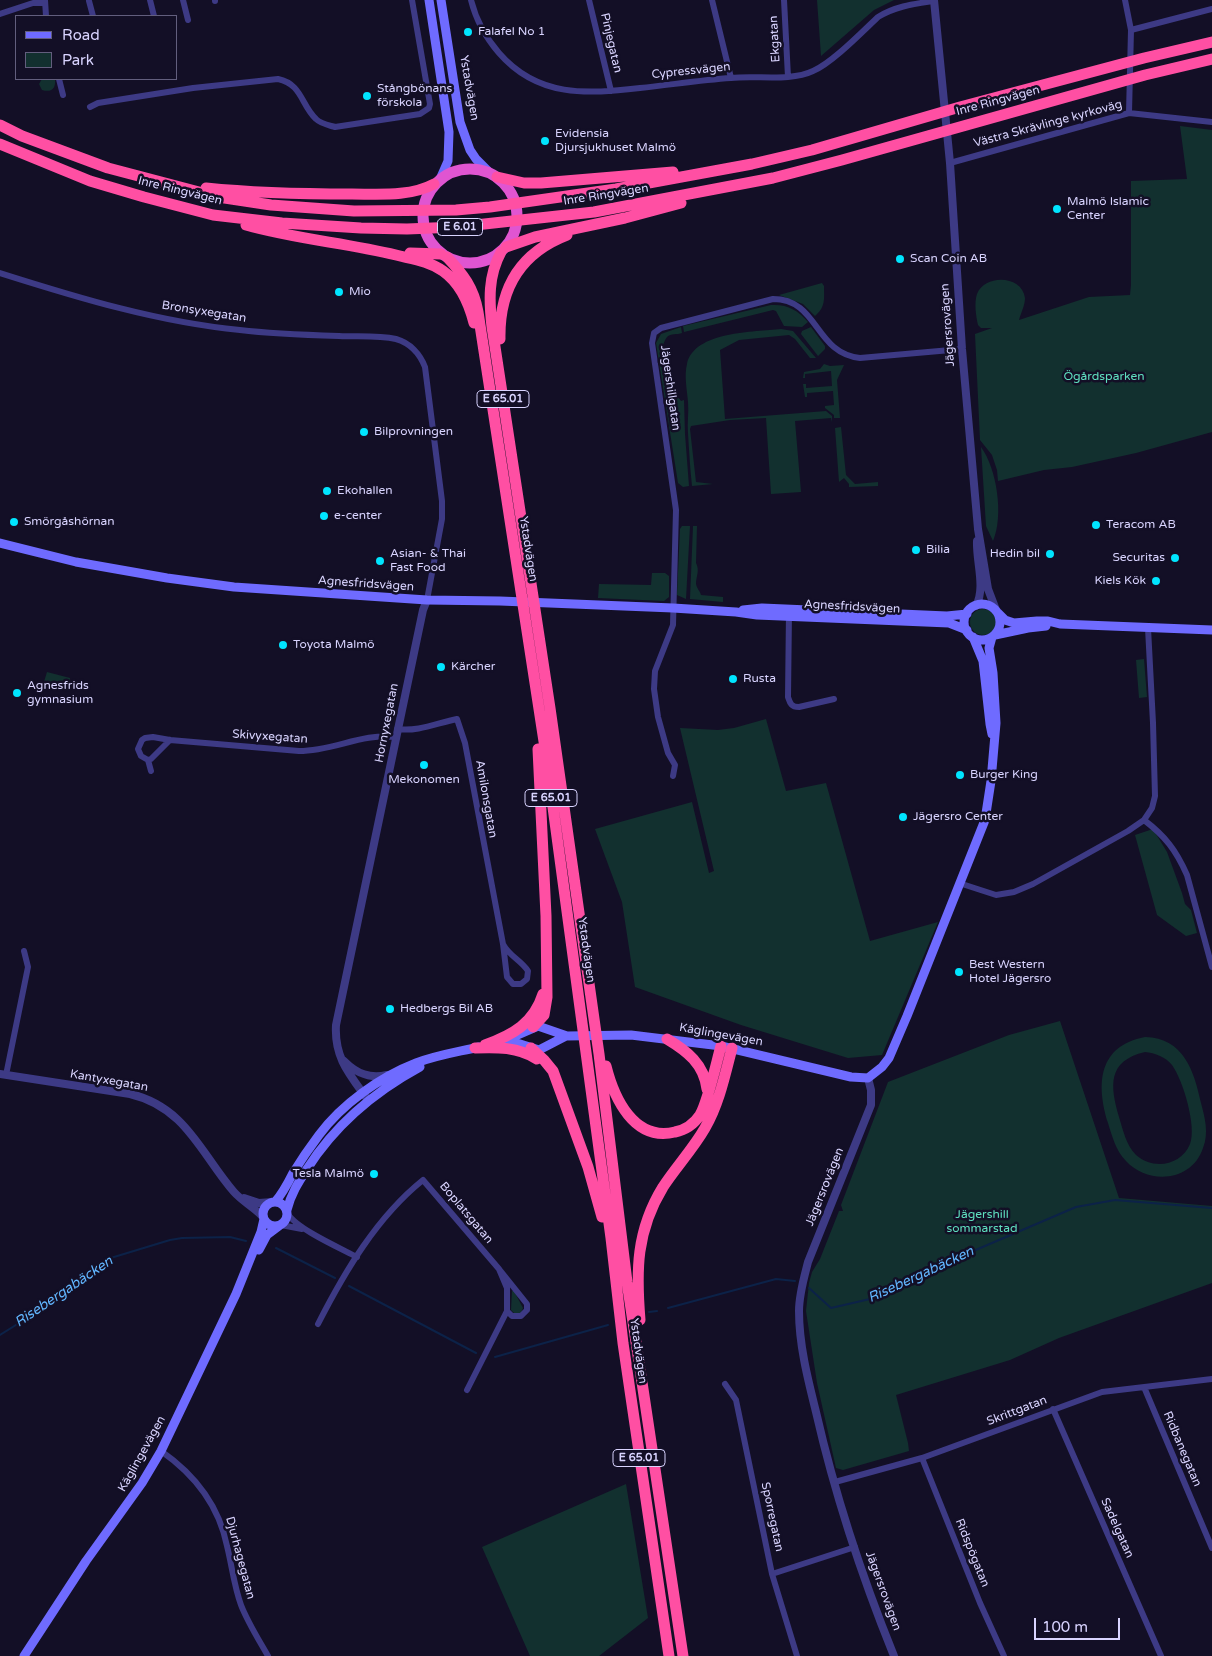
<!DOCTYPE html>
<html>
<head>
<meta charset="utf-8">
<style>
  body { margin:0 }
  #map { position:relative; width:1212px; height:1656px; overflow:hidden; background:#130f26; font-family:"Varela Round",sans-serif }
  canvas { display:block }
  .legend { position:absolute; left:15px; top:15px; width:162px; height:65px; box-sizing:border-box; background:#130f26; border:1px solid #625e7d; margin:0; padding:6px 9px; list-style:none; font-size:15px; color:#d9d4ff }
  .legend li { display:flex; align-items:center; gap:10px; height:25px }
  .legend b { width:25px; border:1px solid #625e7d }
  .scale { position:absolute; left:1034px; top:1618px; width:86px; height:22px; box-sizing:border-box; border:2px solid #d9d4ff; border-top:0; padding-left:6px; font-size:15px; line-height:18px; white-space:nowrap; color:#d9d4ff; -webkit-text-stroke:4px #130f26; paint-order:stroke }
</style>
</head>
<body>
<div id="map">
<canvas width="1212" height="1656"></canvas>
<ul class="legend">
<li><b style="height:6px;background:#6f6bff"></b>Road</li>
<li><b style="height:14px;background:#12302f"></b>Park</li>
</ul>
<div class="scale">100 m</div>
</div>
<script>
const context = document.querySelector('canvas').getContext('2d');
context.lineJoin = 'round';
function fillPath(path, color) { context.fillStyle = color; context.fill(path, 'evenodd'); }
function strokePath(path, color, width, dash) { context.strokeStyle = color; context.lineWidth = width; context.lineCap = dash ? 'butt' : 'round'; context.setLineDash(dash || []); context.stroke(path); }
function write(font, color, halo, rows, align = 'center') {
  context.font = font + ' "Varela Round",sans-serif'; context.lineWidth = 5; context.setLineDash([]); context.textBaseline = 'middle'; context.strokeStyle = halo; context.fillStyle = color; for (const [text, x, y, turn = 0] of rows) {
    context.save(); context.translate(x, y); context.rotate((+turn || 0) * Math.PI / 180); context.textAlign = isNaN(turn) ? turn : align; if (halo) context.strokeText(text, 0, 0); context.fillText(text, 0, 0); context.restore();
  }
}
fillPath(new Path2D(`
  M817,0H894L874,10L821,56Z
  M42,79H55C56,88 52,93 42,90L39,84Z
  M1180,126L1212,130V432L1136,453L1072,467L1044,470L998,481L997,470L992,455L980,440L975,334L992,328H981L978,325C976,316 974,303 977,294C985,274 1022,275 1025,298C1025,305 1021,313 1019,320L1089,297L1130,295L1131,285V181L1187,179Z
  M822,283L824,286C824,298 826,307 815,316L803,304L779,295Z
  M771,305C787,304 798,310 808,322L802,327L784,326L776,311L773,310L684,332L683,326Z
  M681,327L682,333C677,335 671,333 667,337C655,351 672,389 681,401L684,400L685,434L689,486L683,487L678,483L656,343L661,334Z
  M811,327L825,346V349L818,356L801,334L802,331Z
  M781,329L793,331L816,358H810L795,339L789,335L739,340L720,350L725,419L826,411L832,416V422L831,418L795,421L801,492L771,494L766,418L730,420L691,426L690,429L696,482L713,484L692,486C690,468 689,450 688,433C687,423 689,412 688,402C687,390 684,376 687,364C694,331 755,332 781,329Z
  M824,364L830,366L844,365L837,380L840,418H834V415L825,408V406L834,405L833,391L807,393V397H805L803,384H806V388L832,386L831,371L805,374V378H803L804,372L820,369Z
  M841,427L846,475L855,484L878,482V486L849,487V484L844,478L839,482L835,428Z
  M981,447C997,469 1004,516 993,541L986,526Z
  M682,526H690L686,599L677,595L680,529Z
  M693,526H697L696,563C700,571 696,576 696,584C697,589 700,591 701,595L723,597V602L690,599Z
  M652,573H665L669,576V597L664,601L598,598L599,584L651,585Z
  M970 622a13 13 0 1 1 26 0a13 13 0 1 1-26 0Z
  M1144,659L1147,697L1139,698L1136,660Z
  M47,672L70,678L69,691L44,686L43,685Z
  M766,719L786,791L826,783L870,941L938,922L882,1055L848,1058L741,1025L635,987L622,902L595,829L692,802L709,873L714,871L680,728L718,730L734,728Z
  M1153,829L1167,852L1182,893L1185,904L1191,910L1197,933L1186,936L1157,915L1135,835Z
  M1060,1021L1119,1198L1212,1206V1283L1059,1338L1010,1360L896,1395L908,1443L909,1451L843,1470L836,1468L817,1383L806,1311L809,1283L812,1272L820,1259L839,1211H843L841,1205L888,1082L1009,1035Z
  M1145,1037C1184,1038 1194,1071 1201,1103C1205,1118 1209,1133 1203,1148C1192,1182 1148,1185 1126,1161C1116,1151 1112,1136 1108,1123C1096,1084 1098,1046 1145,1037ZM1145,1052C1155,1053 1166,1057 1172,1065C1183,1080 1197,1127 1190,1144C1181,1166 1153,1170 1136,1155C1126,1145 1123,1130 1119,1117C1110,1086 1107,1061 1145,1052Z
  M512,1291H514L523,1308L521,1313L515,1314L511,1310Z
  M626,1484L648,1618L599,1656H530L482,1547Z`), '#12302f');
strokePath(new Path2D(`
  M276,1248L335,1278
  M349,1286L476,1353
  M809,1288L831,1308L883,1296L936,1267L1076,1207L1115,1200L1212,1208
  M668,1308L776,1279L795,1281
  M649,1312L657,1311
  M0,1335L56,1300L103,1262L114,1257L170,1240L182,1238L230,1237L246,1241
  M495,1357L608,1325`), '#0c2248', 2);
strokePath(new Path2D(`
  M45,0L46,16
  M150,0L154,16
  M183,0L188,20
  M215,0V1
  M471,0C476,20 486,38 499,53C538,98 587,94 640,88C670,85 700,80 731,78C756,75 790,82 813,71C832,63 862,32 878,17C896,6 914,4 934,1
  M589,0L611,91
  M712,0L731,78
  M784,0L788,77
  M1125,0L1131,30L1129,113
  M89,1L93,16
  M0,14L33,3H45
  M1131,30L1212,9
  M59,79L63,95
  M90,107L98,103L193,88L278,79C302,84 301,105 316,119C321,124 328,125 335,127L420,114L429,108L430,104L412,0
  M950,163L1129,113L1212,122
  M0,273C79,298 158,322 240,330C273,334 306,335 339,336C357,337 378,335 396,339C410,343 420,354 425,367L442,501V519L427,600
  M789,612L788,697C790,703 791,707 799,707L834,699
  M397,729C418,732 437,723 457,719L465,743L503,944L507,977L513,984H521L527,979L528,971C521,960 509,956 503,944
  M170,740L151,759L148,760L141,756L138,749L142,740L145,738L153,737L170,740L299,751C334,751 361,733 396,737
  M148,760L151,771
  M673,776L675,765L668,753L658,717L654,689L655,671L673,625L676,510L652,343L654,333L661,328L773,299C819,299 814,353 860,358L962,349
  M1144,820C1165,836 1176,850 1187,875L1212,967
  M959,883L996,895L1014,892L1033,884L1128,831L1144,820L1152,808L1155,796L1153,723L1148,628
  M6,1075L28,967L24,951
  M288,1214C297,1229 340,1248 357,1257
  M281,1225L302,1229
  M318,1324C345,1271 377,1217 423,1180L499,1269L507,1288V1311L512,1316H521L527,1310V1304L499,1269
  M725,1384L736,1400L772,1574L797,1656
  M1144,1387L1212,1548
  M467,1390L507,1311
  M1053,1409L1161,1656
  M161,1451C194,1474 219,1506 227,1546C232,1566 234,1586 241,1605C248,1623 259,1640 268,1656
  M922,1458L980,1603L1004,1656
  M835,1482L922,1458L1102,1392L1212,1379
  M772,1574L855,1547`), '#3d3a85', 6);
strokePath(new Path2D(`
  M934,0L950,163L962,349L978,529L988,589L996,610
  M976,606C986,587 976,562 977,541
  M344,1061C357,1074 370,1079 387,1075
  M0,1074L130,1094C186,1107 201,1154 234,1192C243,1202 255,1208 263,1217
  M868,1078L871,1090V1105L808,1262C804,1278 799,1294 799,1311C799,1345 808,1380 816,1412C835,1495 862,1577 894,1656
  M368,1100C350,1075 334,1058 336,1025L423,610L427,600
  M244,1198L259,1203L272,1202`), '#3d3a85', 8);
strokePath(new Path2D(`
  M429,0L449,132L448,161L441,177
  M441,0L460,122L470,150L476,159L490,173
  M0,543L76,562L167,578L234,587L427,600L500,601L673,608L736,612L757,615L949,623L967,630
  M964 622a18 18 0 1 1 36 0a18 18 0 1 1-36 0Z
  M743,610L762,608L947,616L967,614
  M998,613L1005,620L1014,623L1037,621H1048L1060,624L1212,630
  M995,635L1028,628L1046,626
  M973,637L983,661L990,724L992,734
  M515,1036L538,1026L567,1036L631,1035L721,1046L851,1077L868,1078L882,1067L889,1058L907,1016L985,820L991,781L996,723L993,673L989,648L992,637
  M497,1044L517,1043L539,1050L566,1036
  M263 1214a12 12 0 1 1 24 0a12 12 0 1 1-24 0Z
  M275,1202C283,1193 288,1183 293,1173C301,1160 310,1147 319,1135C342,1104 380,1077 416,1063C437,1055 458,1052 479,1047
  M287,1210C291,1194 298,1183 307,1169C335,1125 374,1092 420,1067
  M259,1250L267,1235L279,1226
  M24,1656L86,1561L142,1483L161,1451L236,1294L261,1232L264,1219`), '#6f6bff', 9);
strokePath(new Path2D(`
  M423 216a47 47 0 1 1 94 0a47 47 0 1 1-94 0Z`), '#e055d1', 11);
strokePath(new Path2D(`
  M0,125L22,136L108,168L218,197L271,205L354,211L456,210L490,207L616,189L752,164L812,150L960,107L1144,58L1212,42
  M0,144L90,181L144,197L213,215L282,223L361,228L407,229L457,227L594,212L773,178L842,160L1145,75L1212,59
  M497,177L524,183H541L673,172
  M206,188C254,193 303,194 352,194C378,194 410,197 434,184
  M246,225C295,239 347,243 396,255C412,259 429,261 443,271C460,283 469,303 474,323
  M506,247L535,237L625,218L681,203
  M501,252C488,276 489,300 492,327L550,708L599,1054L627,1282L683,1656
  M410,253L441,254
  M447,257C463,274 474,288 478,312L545,748L611,1238L623,1343L669,1656
  M500,339C499,289 520,253 567,235
  M533,1027L544,1015L547,997L546,916L538,749
  M667,1039C687,1051 704,1064 707,1089
  M485,1045C513,1035 534,1023 543,994
  M475,1048C497,1047 518,1047 537,1059
  M531,1048L544,1060L553,1071L588,1167L602,1217
  M606,1066C614,1098 634,1142 675,1132C685,1130 694,1124 700,1115C708,1101 716,1064 721,1046
  M640,1320C636,1271 636,1231 663,1187C676,1167 693,1149 705,1128C719,1104 725,1075 732,1048`), '#ff4fa3', 11);
for (const [x, y, r, color] of [
  [468,32,5,"#00e5ff"],
  [367,96,5,"#00e5ff"],
  [545,141,5,"#00e5ff"],
  [1057,209,5,"#00e5ff"],
  [900,259,5,"#00e5ff"],
  [339,292,5,"#00e5ff"],
  [364,432,5,"#00e5ff"],
  [327,491,5,"#00e5ff"],
  [324,516,5,"#00e5ff"],
  [14,522,5,"#00e5ff"],
  [1096,525,5,"#00e5ff"],
  [916,550,5,"#00e5ff"],
  [1050,554,5,"#00e5ff"],
  [1175,558,5,"#00e5ff"],
  [380,561,5,"#00e5ff"],
  [1156,581,5,"#00e5ff"],
  [283,645,5,"#00e5ff"],
  [441,667,5,"#00e5ff"],
  [733,679,5,"#00e5ff"],
  [17,693,5,"#00e5ff"],
  [424,765,5,"#00e5ff"],
  [960,775,5,"#00e5ff"],
  [903,817,5,"#00e5ff"],
  [959,972,5,"#00e5ff"],
  [390,1009,5,"#00e5ff"],
  [374,1174,5,"#00e5ff"]
]) { const dot = new Path2D(); dot.arc(x, y, r, 0, 2 * Math.PI); context.fillStyle = color; context.fill(dot); strokePath(dot, '#130f26', 2); }
for (const [x, y, w] of [
  [460,227,45],
  [503,399,52],
  [551,798,52],
  [639,1458,52]
]) { const box = new Path2D(); box.roundRect(x - w / 2, y - 8.5, w, 17, 4); context.fillStyle = '#130f26'; context.fill(box); strokePath(box, '#d9d4ff', 1); }
write('bold 11px', '#d9d4ff', null, [
  ["E 6.01",460,227],
  ["E 65.01",503,399],
  ["E 65.01",551,798],
  ["E 65.01",639,1458]
]);
write('12px', '#d9d4ff', '#130f26', [
  ["Falafel No 1",478,32],
  ["Stångbönans",377,89],
  ["förskola",377,103],
  ["Evidensia",555,134],
  ["Djursjukhuset Malmö",555,148],
  ["Malmö Islamic",1067,202],
  ["Center",1067,216],
  ["Scan Coin AB",910,259],
  ["Mio",349,292],
  ["Bilprovningen",374,432],
  ["Ekohallen",337,491],
  ["e-center",334,516],
  ["Smörgåshörnan",24,522],
  ["Teracom AB",1106,525],
  ["Bilia",926,550],
  ["Asian- & Thai",390,554],
  ["Fast Food",390,568],
  ["Hedin bil",1040,554,"right"],
  ["Securitas",1165,558,"right"],
  ["Kiels Kök",1146,581,"right"],
  ["Toyota Malmö",293,645],
  ["Kärcher",451,667],
  ["Rusta",743,679],
  ["Agnesfrids",27,686],
  ["gymnasium",27,700],
  ["Burger King",970,775],
  ["Mekonomen",424,780,"center"],
  ["Jägersro Center",913,817],
  ["Best Western",969,965],
  ["Hotel Jägersro",969,979],
  ["Hedbergs Bil AB",400,1009],
  ["Tesla Malmö",364,1174,"right"]
], 'left');
write('12px', '#d9d4ff', '#130f26', [
  ["Ekgatan",775,39,-93],
  ["Pinjegatan",611,43,77],
  ["Cypressvägen",691,71,-6],
  ["Ystadvägen",469,88,80],
  ["Inre Ringvägen",998,101,-15],
  ["Västra Skrävlinge kyrkoväg",1048,124,-15],
  ["Inre Ringvägen",180,191,14],
  ["Inre Ringvägen",606,195,-9],
  ["Bronsyxegatan",204,312,9],
  ["Jägersrovägen",948,325,-94],
  ["Jägershillgatan",670,388,82],
  ["Ystadvägen",528,549,81],
  ["Agnesfridsvägen",366,584,4],
  ["Agnesfridsvägen",852,607,3],
  ["Hornyxegatan",387,723,-79],
  ["Skivyxegatan",270,737,4],
  ["Amilonsgatan",486,799,80],
  ["Ystadvägen",586,950,82],
  ["Käglingevägen",721,1035,10],
  ["Kantyxegatan",109,1081,10],
  ["Jägersrovägen",825,1187,-68],
  ["Boplatsgatan",466,1213,50],
  ["Ystadvägen",638,1351,82],
  ["Skrittgatan",1017,1411,-21],
  ["Ridbanegatan",1182,1449,67],
  ["Käglingevägen",142,1454,-61],
  ["Sporregatan",772,1517,78],
  ["Sadelgatan",1117,1528,66],
  ["Ridspögatan",972,1553,68],
  ["Djurhagegatan",240,1558,75],
  ["Jägersrovägen",883,1591,70]
]);
write('12px', '#5fe0c0', '#130f26', [
  ["Ögårdsparken",1104,377],
  ["Jägershill",982,1215],
  ["sommarstad",982,1229]
]);
write('italic 14px', '#62b6ff', '#130f26', [
  ["Risebergabäcken",921,1275,-25],
  ["Risebergabäcken",64,1292,-34]
]);
</script>
</body>
</html>
